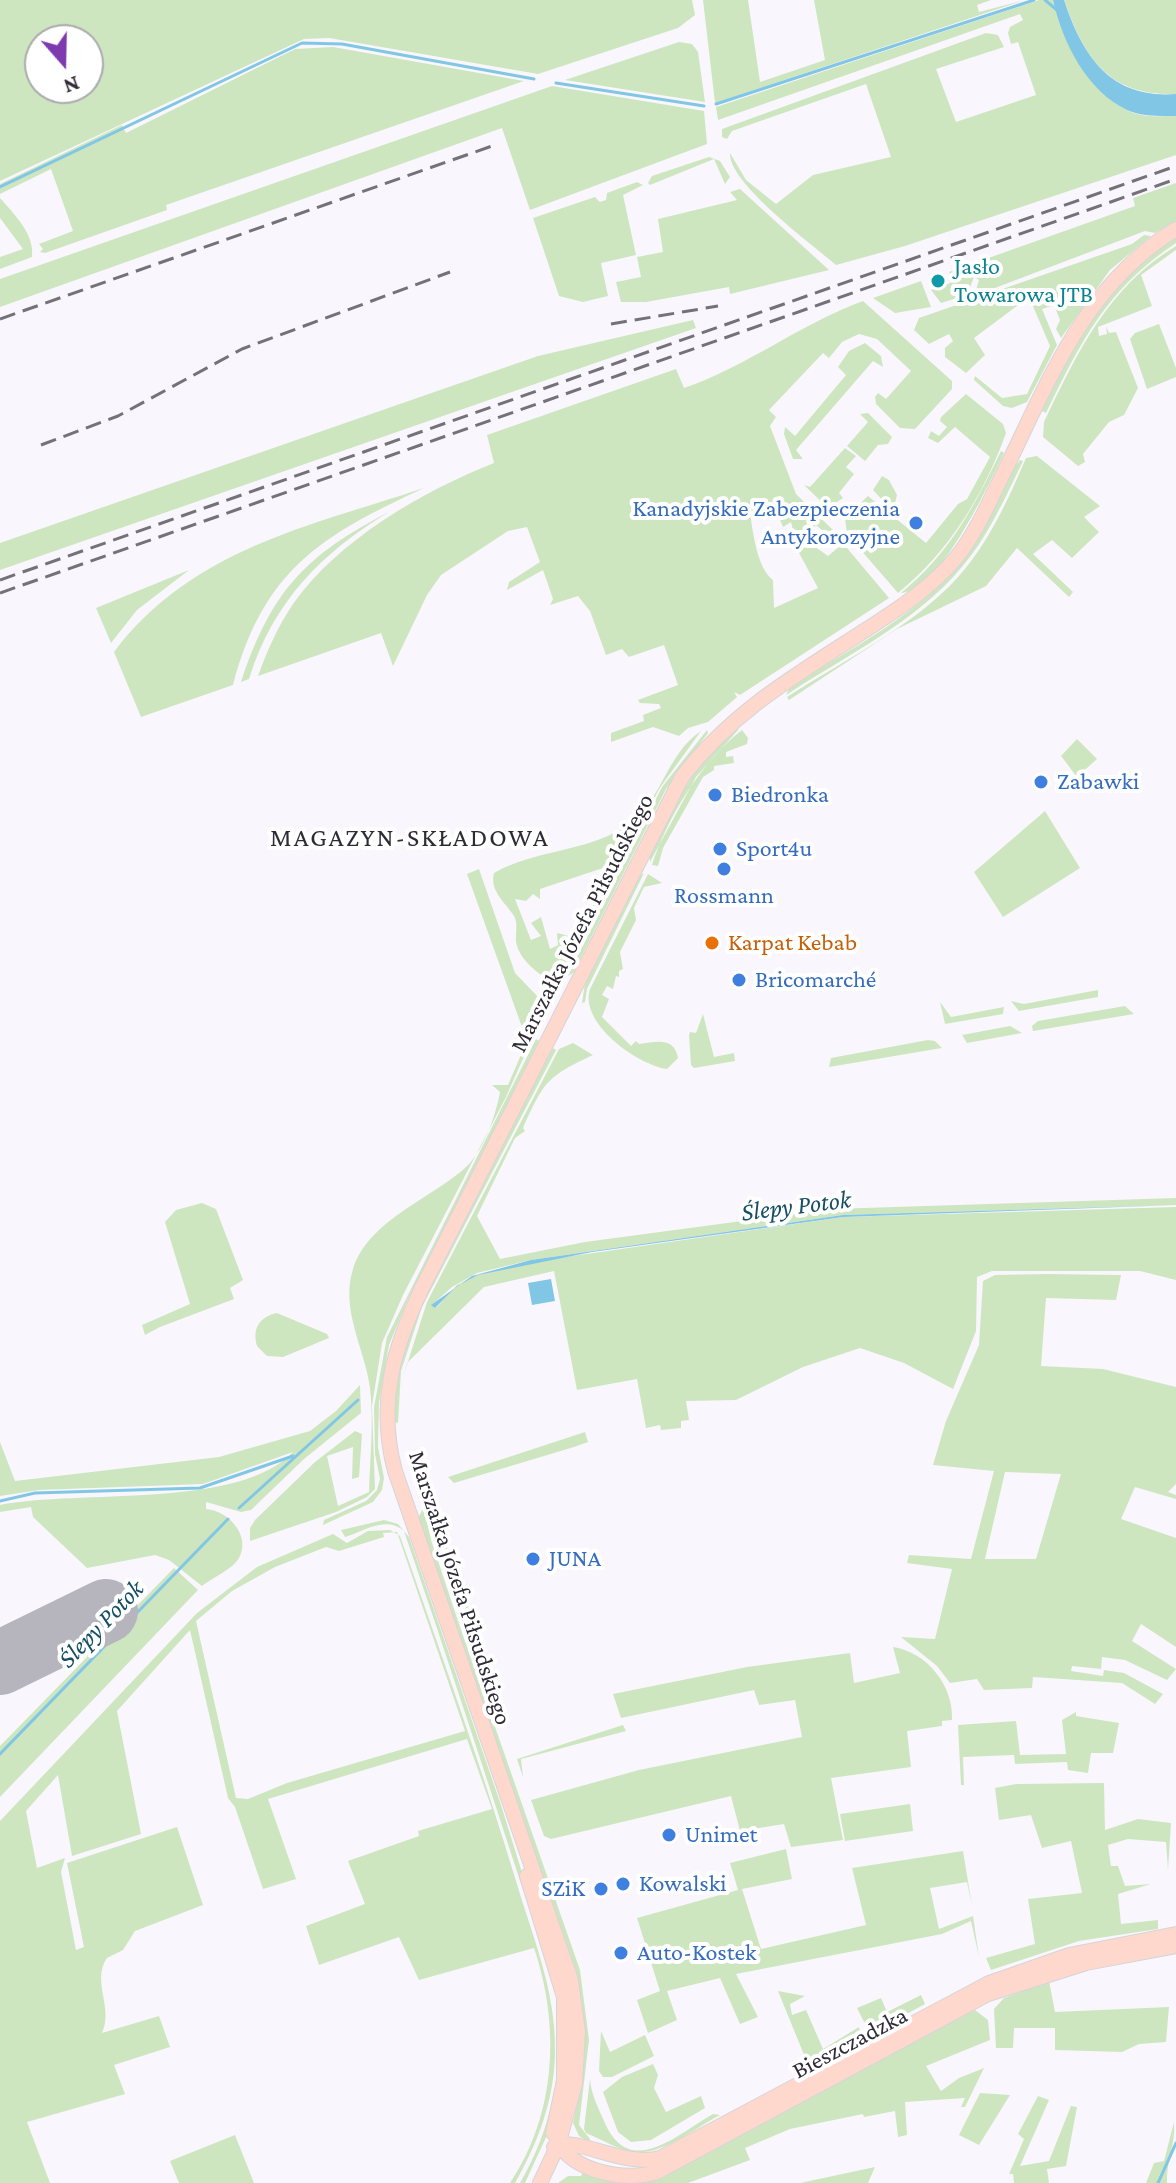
<!DOCTYPE html>
<html>
<head>
<meta charset="utf-8">
<style>
  body { margin:0 }
  #map { position:relative; width:1176px; height:2183px; overflow:hidden; background:#f9f7fd; font-family:"Crimson Pro",serif }
  canvas { display:block }
  .north { position:absolute; left:24px; top:24px; width:80px; height:80px; box-sizing:border-box; background:#fff; border:2px solid #abaaaf; border-radius:50%; rotate:160deg; font-size:22px; font-weight:700; line-height:32px; text-align:center; color:#2e2b36 }
  .north::after { content:''; display:block; margin:auto; width:28px; height:36px; background:#7d3baf; clip-path:polygon(50% 0,100% 100%,50% 72%,0 100%) }
</style>
</head>
<body>
<div id="map">
<canvas width="1176" height="2183"></canvas>
<div class="north">N</div>
</div>
<script>
const context = document.querySelector('canvas').getContext('2d');
context.lineJoin = 'round';
function fillPath(path, color) { context.fillStyle = color; context.fill(path, 'evenodd'); }
function strokePath(path, color, width, dash) { context.strokeStyle = color; context.lineWidth = width; context.lineCap = dash ? 'butt' : 'round'; context.setLineDash(dash || []); context.stroke(path); }
function write(font, color, halo, rows, align = 'center') {
  context.font = font + ' "Crimson Pro",serif'; context.lineWidth = 8; context.setLineDash([]); context.textBaseline = 'middle'; context.strokeStyle = halo; context.fillStyle = color; for (const [text, x, y, turn = 0] of rows) {
    context.save(); context.translate(x, y); context.rotate((+turn || 0) * Math.PI / 180); context.textAlign = isNaN(turn) ? turn : align; if (halo) context.strokeText(text, 0, 0); context.fillText(text, 0, 0); context.restore();
  }
}
fillPath(new Path2D(`
  M0,0H692L695,15L678,28L538,74L329,38L304,39L0,181ZM40,40H88V88H40Z
  M703,0H748L760,82L825,60L814,0H991L977,5L979,12L1025,0L715,103Z
  M1039,0H1053C1062,42 1088,90 1127,110C1141,118 1160,116 1176,116V155L905,246L836,265C813,245 728,183 730,153L746,180L776,204L813,175L891,157L866,84L732,131L727,139L722,137V129L986,33L998,35L1004,47L936,69L956,122L1036,95L1018,42L1011,44L1008,33L1010,27L1023,20L1020,14L718,120L716,107Z
  M1064,0H1176V94C1109,96 1085,59 1064,0Z
  M679,42L692,44L698,52L705,102L565,80Z
  M333,47L524,81L166,205L167,210L45,253L40,252L43,249L39,244L73,231L51,169L0,194V184L122,125L126,133L295,49Z
  M552,86L704,111L707,144L530,210L502,128L0,307V279Z
  M709,157L720,161L730,177L725,184L714,159L650,185L648,183L652,176Z
  M637,182L643,185L623,195L636,255L601,263L608,296L583,302L559,296L533,218L595,197L600,202L606,200L607,193Z
  M1176,183V221L1155,233L1145,231L987,291L975,293L979,280L974,277L967,295L941,303L931,290L953,282L949,272L1135,206L1133,198Z
  M740,189L829,270L730,294L729,287L646,302H621L616,282L641,277L637,257L663,252L658,219L737,200L730,192Z
  M0,198C14,214 35,234 32,257L0,269V257L23,249L0,218Z
  M1144,235L1151,236L1110,270L1061,338L1056,329L1060,320L1054,305L1042,309L1057,345L1027,402L1012,408L1003,406L974,380L975,376L1002,398L1027,394L1050,346L1029,297L974,338L985,355L966,373L945,357V348L953,341L949,334L929,344L914,330L919,318L1132,244Z
  M1176,238V243C1107,289 1081,341 1046,413L1042,411C1075,342 1110,280 1176,238Z
  M1176,246V250L1141,275L1152,306L1098,327L1099,336L1107,334L1106,326L1109,333L1116,332L1138,388L1124,415L1109,422L1083,454L1085,462L1078,466L1043,437L1044,422C1077,353 1108,287 1176,246Z
  M921,281L931,307L895,313L873,298Z
  M863,301L952,381V389L915,429L900,428L876,404L875,397L878,393L886,399L911,371L877,339L859,334L842,342L829,358L823,353L769,410L776,417L770,426L796,494L834,531L830,537L816,525L808,533L814,546L828,556L840,546L847,548L889,598L740,695L734,692L737,697L708,722L688,728L679,736L653,727L611,742V733L644,721L643,715L661,708L659,704L640,703L638,700L678,685L664,645L629,657L622,649L606,655L590,611L578,596L550,605L553,599L543,570L507,590L509,582L540,562L527,527L508,531L441,575L427,595L393,666L381,633L258,676C267,651 278,626 293,604C338,540 423,491 494,463L487,435L676,369L684,388C748,366 800,324 863,301ZM774,505L783,527L791,522L798,551L818,588L774,608L773,580C757,568 753,532 750,513Z
  M693,320L696,328L0,570V543L538,356Z
  M1159,324L1176,368V377L1147,389L1130,339L1135,333Z
  M865,343L881,356L883,367L873,361L796,450L803,459H793L784,434L785,427L795,436L846,375L838,367L849,351Z
  M966,394L1003,424L1006,433C984,494 949,552 898,593L847,534L845,518L868,496L926,543L958,504L967,499L990,457L955,427L938,443L928,438L931,431L939,436L947,427L940,421L941,417Z
  M868,413L892,437L888,444L878,445L865,461L847,446L868,422L860,414Z
  M845,448L856,456L846,467L854,474L839,493L843,498L828,508L804,485L810,487Z
  M1001,451L1004,453C988,486 940,591 901,593C949,554 974,507 1001,451Z
  M1037,456L1100,506L1084,517L1099,532L1072,558L1052,540L1033,554L1073,592L1069,597L1017,548L986,586L897,629L789,700L787,697C841,662 916,625 959,576C989,542 1008,500 1026,458Z
  M1020,460L1023,461C1005,498 988,537 961,568C916,622 844,657 786,695L790,687C849,649 923,613 966,556C988,527 997,488 1020,460Z
  M882,476L889,480L897,495L895,503L886,504L873,490Z
  M424,488C321,536 264,569 233,685L141,717L114,652C192,549 307,527 424,488Z
  M389,512C321,553 273,602 249,679L241,682C271,592 305,555 389,512Z
  M189,570L137,610L111,643L96,608Z
  M739,729L696,777L650,862L649,853C664,825 708,736 739,729Z
  M707,730L708,733L666,789L573,973L557,982L568,974L662,787Z
  M742,730L748,738L747,744L726,752V757L733,756L734,763L714,766V770L703,777L663,848L658,866L652,865C667,818 702,761 742,730Z
  M701,731L659,789L565,974L552,980C539,976 521,960 517,946C514,938 519,923 514,916C506,903 489,891 494,873C535,849 591,852 629,824C661,802 667,753 701,731ZM603,868L609,870L577,940L568,943L569,936L557,933L558,945L550,949L541,917L531,923L541,936L531,940L515,899L526,901L533,894L540,899V889Z
  M1077,739L1097,759L1077,777L1061,756Z
  M1045,811L1080,868L1003,917L974,872Z
  M479,869L515,973L542,1001L534,1034L506,1097L403,1295L382,1343L372,1406L375,1489L367,1497L336,1512L250,1541V1528L255,1520L315,1462L355,1431L362,1434L359,1477L352,1479L353,1447L327,1456L338,1506L369,1492C370,1458 374,1422 370,1388C365,1349 340,1310 353,1269C368,1221 430,1199 465,1168C483,1152 496,1115 500,1092L492,1085H508L527,1041L467,874Z
  M644,873L587,989L585,1002L582,1003L585,983L638,877Z
  M648,874L662,883L644,887L634,908L636,920L620,952L623,969L619,971V977L616,976L613,989L607,986L602,995L609,999L602,1017L631,1046L636,1041L639,1044C656,1042 674,1036 678,1058L667,1069C635,1064 579,1022 590,989Z
  M1098,990V997L1019,1011L1011,1001L1024,1004Z
  M940,1002L951,1017L1004,1007L1003,1014L945,1024Z
  M1125,1006L1134,1014L1033,1031L1032,1026L1038,1021Z
  M703,1014L714,1057L734,1053L735,1061L694,1068L691,1065L689,1035L690,1032L696,1033Z
  M1010,1026L1022,1033L967,1043L962,1035Z
  M536,1039L539,1041L408,1299L389,1345L379,1403L378,1447L384,1478L382,1490L373,1502L323,1525L324,1520L366,1501L377,1490L380,1479L375,1454L374,1407L387,1337Z
  M928,1040L935,1041L942,1048L829,1067L831,1058Z
  M573,1043L593,1055C546,1077 544,1082 523,1128L525,1131L515,1138L477,1216L500,1259L585,1242L832,1209L1176,1198V1205L843,1215L531,1260L477,1273L452,1287L432,1305L436,1308L457,1285L478,1275L531,1262L843,1217L1176,1207V1280L1140,1271H992L977,1277L976,1331L953,1389L904,1363L860,1348L803,1367L736,1400L686,1401L689,1420L681,1421V1428L661,1430L660,1425L646,1428L637,1379L577,1390L554,1271L484,1287L407,1363L403,1377L427,1302L559,1049Z
  M553,1048L556,1050L422,1307L401,1371L398,1423L395,1422C385,1347 439,1269 471,1206C498,1153 525,1100 553,1048Z
  M202,1203L216,1209L243,1280L230,1288L234,1299L160,1327L145,1335L142,1325L190,1304L165,1222L176,1210Z
  M1047,1274L1121,1275L1116,1300L1046,1298L1041,1366L1103,1369L1176,1387V1484L1168,1492L1176,1495V1499L1135,1487L1121,1519L1176,1538V1647L1141,1624L1132,1641L1176,1669L1167,1680L1125,1660L1102,1657L1101,1669L1072,1666L1071,1671L1103,1676L1104,1670L1124,1673L1163,1694L1155,1704L1122,1683L1033,1677L1032,1688L984,1690L977,1679L950,1683L937,1666L901,1637L935,1639L952,1569L907,1563L909,1555L971,1559L994,1471L933,1465L946,1421L979,1345L983,1281L995,1275ZM1005,1472L1061,1474L1036,1559H985Z
  M277,1313L327,1334L329,1338L283,1357L267,1356L257,1346C252,1329 259,1317 277,1313Z
  M360,1385L361,1413L304,1459L251,1510L241,1512L206,1502V1509C230,1511 251,1537 239,1558C233,1569 212,1578 202,1586L169,1560L155,1555L87,1568L33,1517L31,1507L0,1512V1505C78,1489 238,1510 293,1452L203,1484L39,1490L0,1496V1442L15,1481L219,1457L310,1431L336,1411Z
  M585,1432L588,1442L574,1447L454,1483L448,1477Z
  M424,1507L431,1540L458,1621L580,1970L589,2040L579,2125L590,2139L589,2142L579,2136L573,2123L582,2081L584,2038L576,1971L418,1518Z
  M384,1520L398,1524L409,1537L501,1805L557,1985L561,2076L548,2133L525,2183H520C552,2128 563,2070 558,2007C554,1967 536,1929 523,1890C484,1770 445,1651 404,1531C385,1515 363,1532 345,1537L341,1530Z
  M390,1530L400,1536C440,1651 481,1765 516,1881C533,1938 556,1991 555,2051C555,2098 538,2143 515,2183H510C557,2113 560,2025 534,1948L419,1980L399,1937L319,1965L306,1926L365,1904L348,1861L419,1836L418,1831L492,1809L467,1739L268,1799L296,1879L263,1889L235,1807L228,1798L190,1630L117,1711L141,1834L72,1856L58,1775L26,1811L37,1868L65,1858L61,1872L76,1950L84,1947L67,1863L177,1827L203,1905L135,1931L123,1950L107,1958C91,1981 114,2008 102,2033L159,2016L170,2047L114,2065L125,2094L27,2122L50,2183H0V1821L197,1613L257,1567L333,1534L347,1543L368,1531ZM397,1532L465,1731L287,1783L248,1799L236,1798L196,1621L232,1591L275,1567L326,1547L339,1551L384,1537L383,1533Z
  M442,1536L458,1572L500,1710L443,1541Z
  M174,1568L198,1590L0,1797V1746Z
  M893,1647C927,1652 954,1686 952,1720L942,1721V1726L907,1731L911,1767L831,1778L843,1840L791,1847L784,1824L740,1831L731,1796L551,1839L544,1836L531,1800L639,1770L802,1737L795,1700L759,1705L754,1690L621,1718L613,1694L747,1667L850,1653L854,1683L900,1673Z
  M1076,1712V1716L1119,1723L1113,1753H1091L1088,1773L1068,1770L1067,1762L1015,1764L1014,1755L963,1757L964,1785H961L958,1725L1016,1721L1020,1755L1066,1754L1062,1720Z
  M623,1725L626,1731L521,1759L523,1777L517,1759Z
  M1104,1783L1105,1830L1138,1819L1171,1823L1168,1870L1166,1842L1128,1839L1108,1845L1111,1866H1118L1125,1886L1151,1884L1118,1894L1121,1924L1158,1920V1929L1079,1941L991,1970L986,1958L1035,1944L1028,1899L1082,1893L1071,1841L1042,1848L1031,1815L999,1820L995,1788L1016,1784Z
  M910,1804L913,1831L845,1841L840,1814Z
  M786,1849L792,1879L742,1889L761,1949L866,1925L852,1868L963,1851L972,1906L967,1882L930,1888L939,1929L973,1916L979,1957L971,1921L942,1934L736,1974L758,2017L740,2024L720,1978L667,1991L677,2020L648,2033L637,2000L660,1991L637,1918L738,1890L730,1863Z
  M1049,1981L1055,2012L1169,2007L1166,2042L1139,2044L1122,2052L1055,2050V2028H1014L1013,2048H996L994,2009L1004,1998Z
  M778,1991L805,1996L790,2004L792,2015L806,2010L823,2049L859,2027L861,2037L809,2067Z
  M921,1995L925,2004L870,2034L857,2008L881,1998L887,2012Z
  M975,2010L988,2020L990,2040L926,2066L941,2091L959,2078L984,2068L965,2107H961L965,2098L905,2102L907,2135L898,2137L895,2111L864,2117L863,2114L790,2129L745,2148L750,2160L688,2183H558L568,2176H581L584,2171L649,2181L664,2176L959,2014Z
  M601,2031L610,2052L645,2035L654,2056L612,2077H603L599,2071Z
  M653,2064L658,2075L654,2088L666,2112L701,2096L705,2108L651,2140L631,2142L618,2132L603,2092L622,2077Z
  M590,2079C591,2094 598,2107 604,2121C629,2180 675,2136 713,2114L720,2115C697,2127 661,2156 634,2152C618,2150 601,2139 586,2133L584,2129Z
  M980,2093L1010,2095L979,2145L959,2135Z
  M1038,2096L1049,2100L1020,2166L1049,2161L1071,2106L1077,2107L1066,2166L1047,2169L1049,2183H1014L1013,2174H1009L1024,2139L1018,2134Z
  M1174,2122C1176,2143 1166,2162 1167,2183H1146L1154,2163L1164,2161Z
  M235,2135L254,2183H179L170,2161Z
  M875,2167L868,2183H800Z`), '#cde6c0');
fillPath(new Path2D(`
  M1053,0H1064C1083,57 1111,99 1176,94V116C1160,116 1142,117 1127,110C1087,91 1062,42 1053,0Z
  M1176,1205L843,1217L592,1252L478,1275L457,1286L435,1308L431,1305L472,1276L531,1260L843,1215Z
  M551,1279L555,1301L532,1305L528,1283Z`), '#82c6e6');
strokePath(new Path2D(`
  M1045,0L1057,10
  M556,83L704,106
  M716,104L1034,0
  M0,187L302,43L342,44L534,79
  M0,1501L35,1493L200,1488L293,1456
  M239,1508L358,1400
  M0,1754L228,1519
  M1158,2183L1176,2143`), '#82c6e6', 3);
strokePath(new Path2D(`
  M0,1663L106,1611`), '#b6b4bc', 64);
const primary = new Path2D(`
  M527,1876L564,1997V2081L553,2133
  M557,2140C571,2172 626,2182 657,2172L988,1994L1086,1963L1176,1946
  M554,2147C576,2135 623,2168 660,2158L989,1983L1069,1955L1176,1934
  M540,2183L558,2145L575,2084L578,2032L571,1980L395,1471C377,1404 393,1349 422,1288L682,777C732,712 793,677 861,633C895,611 930,589 956,558C975,534 988,505 1001,478C1048,384 1082,287 1176,229`);
strokePath(primary, '#d5d5d7', 16);
strokePath(primary, '#fed7cd', 14);
strokePath(new Path2D(`
  M0,319L492,146
  M611,324L718,306
  M41,445L118,416L242,349L450,272
  M0,580L1176,166
  M0,593L1176,179`), '#74717a', 3, [16, 8]);
for (const [x, y, r, color] of [
  [938,281,8,"#0f9aa8"],
  [916,523,8,"#3f7fe0"],
  [1041,782,8,"#3f7fe0"],
  [715,795,8,"#3f7fe0"],
  [720,849,8,"#3f7fe0"],
  [724,869,8,"#3f7fe0"],
  [712,943,8,"#e8710a"],
  [739,980,8,"#3f7fe0"],
  [533,1559,8,"#3f7fe0"],
  [669,1835,8,"#3f7fe0"],
  [623,1884,8,"#3f7fe0"],
  [601,1889,8,"#3f7fe0"],
  [621,1953,8,"#3f7fe0"]
]) { const dot = new Path2D(); dot.arc(x, y, r, 0, 2 * Math.PI); context.fillStyle = color; context.fill(dot); strokePath(dot, '#fff', 3); }
write('24px', '#0d838f', '#fff', [
  ["Jasło",954,267],
  ["Towarowa JTB",954,295]
], 'left');
write('24px', '#366cbe', '#fff', [
  ["Kanadyjskie Zabezpieczenia",900,509,"right"],
  ["Antykorozyjne",900,537,"right"],
  ["Zabawki",1057,782],
  ["Biedronka",731,795],
  ["Sport4u",736,849],
  ["Rossmann",724,896,"center"],
  ["Bricomarché",755,980],
  ["JUNA",549,1559],
  ["Unimet",685,1835],
  ["Kowalski",639,1884],
  ["SZiK",585,1889,"right"],
  ["Auto-Kostek",637,1953]
], 'left');
write('24px', '#2e2b36', '#fff', [
  ["Marszałka Józefa Piłsudskiego",582,923,-63],
  ["Marszałka Józefa Piłsudskiego",460,1588,72],
  ["Bieszczadzka",850,2043,-28]
]);
write('24px', '#c56008', '#fff', [
  ["Karpat Kebab",728,943]
], 'left');
context.letterSpacing = '2px';
write('26px', '#2e2b36', '#fff', [
  ["MAGAZYN-SKŁADOWA",410,838]
]);
context.letterSpacing = '0px';
write('italic 26px', '#164e64', '#fff', [
  ["Ślepy Potok",796,1206,-7],
  ["Ślepy Potok",101,1624,-46]
]);
</script>
</body>
</html>
